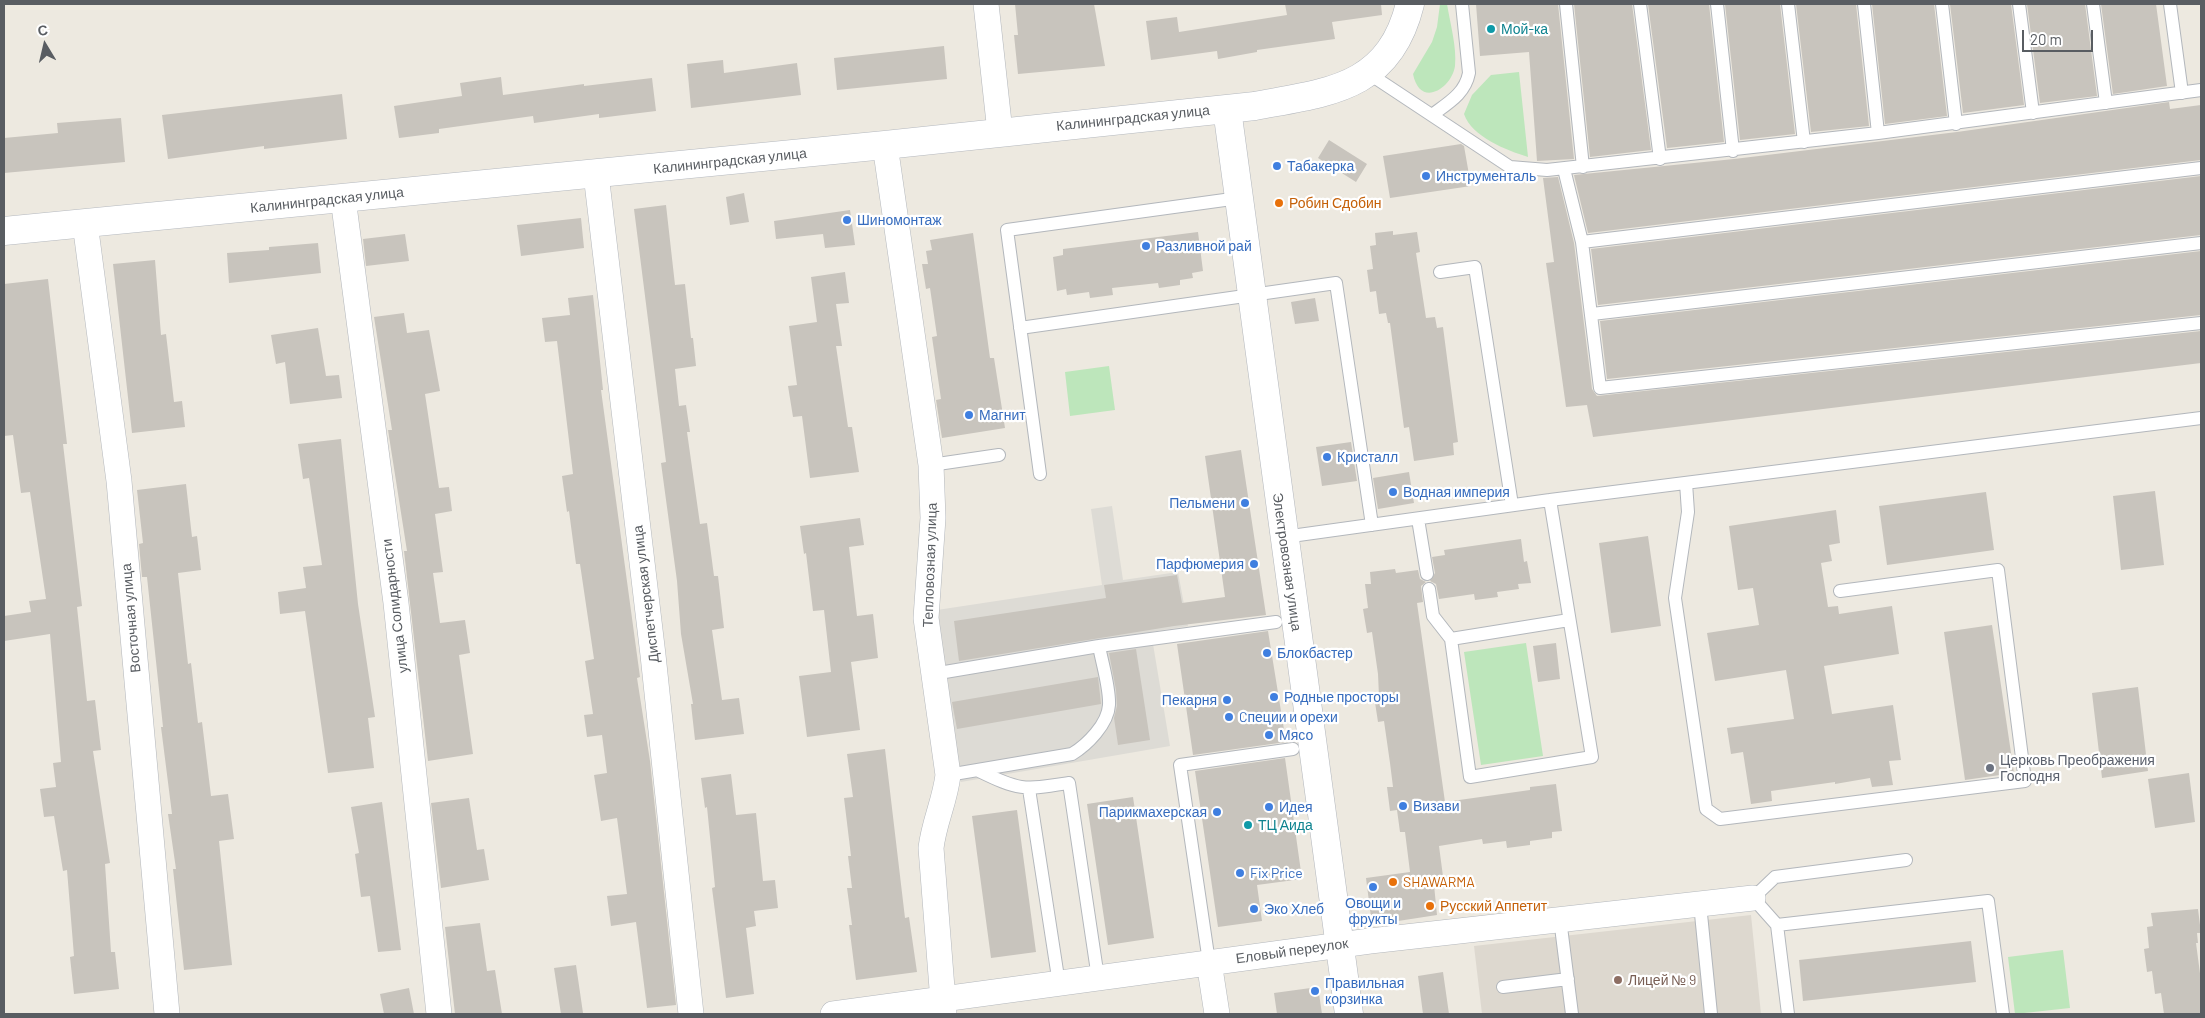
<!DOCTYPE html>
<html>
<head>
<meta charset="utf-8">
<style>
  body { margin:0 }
  #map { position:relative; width:2205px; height:1018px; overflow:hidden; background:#ede9e0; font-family:Barlow,sans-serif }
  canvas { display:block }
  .frame { position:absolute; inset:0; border:5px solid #595d62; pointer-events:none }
  .north { position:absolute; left:20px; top:20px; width:50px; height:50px; -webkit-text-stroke:4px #fff; paint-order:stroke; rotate:351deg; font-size:14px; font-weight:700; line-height:20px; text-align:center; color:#595d62 }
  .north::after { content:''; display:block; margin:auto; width:18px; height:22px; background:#595d62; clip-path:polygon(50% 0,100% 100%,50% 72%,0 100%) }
  .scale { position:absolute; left:2022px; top:30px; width:71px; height:22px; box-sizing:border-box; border:2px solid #595d62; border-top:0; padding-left:6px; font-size:15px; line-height:18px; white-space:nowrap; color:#595d62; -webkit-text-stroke:4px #fff; paint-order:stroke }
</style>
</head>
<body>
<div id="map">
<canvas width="2205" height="1018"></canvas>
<div class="frame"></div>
<div class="north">С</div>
<div class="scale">20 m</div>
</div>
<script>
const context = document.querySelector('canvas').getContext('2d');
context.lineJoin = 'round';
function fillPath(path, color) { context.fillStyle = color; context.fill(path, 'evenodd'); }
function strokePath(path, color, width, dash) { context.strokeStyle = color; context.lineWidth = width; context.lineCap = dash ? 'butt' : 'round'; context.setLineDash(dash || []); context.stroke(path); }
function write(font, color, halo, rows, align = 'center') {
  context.font = font + ' Barlow,sans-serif'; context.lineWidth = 4.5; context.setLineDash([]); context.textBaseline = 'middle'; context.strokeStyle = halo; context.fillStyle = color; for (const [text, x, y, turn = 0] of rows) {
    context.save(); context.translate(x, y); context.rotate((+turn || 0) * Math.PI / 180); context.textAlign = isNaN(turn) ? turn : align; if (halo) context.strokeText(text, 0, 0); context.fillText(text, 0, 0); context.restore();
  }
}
fillPath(new Path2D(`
  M1112,506L1123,580L1178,572L1188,626L1151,632L1170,746L961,782L937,610L1102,585L1091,509Z`), '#dddbd5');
fillPath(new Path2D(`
  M1751,915L1761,1014H1482L1474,946Z`), '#ddd8cf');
fillPath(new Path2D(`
  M1440,4H1447C1450,23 1457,47 1455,66C1452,88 1420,109 1413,74L1432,42L1437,27Z
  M1519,72L1528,157C1506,150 1472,137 1464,114L1472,95L1491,75Z
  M1109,366L1115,410L1070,416L1065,372Z
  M1526,643L1543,756L1481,765L1464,652Z
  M2063,950L2070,1008L2015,1014L2008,957Z`), '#bde6bb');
fillPath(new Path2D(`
  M1015,4H1094L1105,66L1018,74L1014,35H1018Z
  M1285,4H1381L1382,15L1332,22L1335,39L1257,50V52L1218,59L1217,51L1151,60L1146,21L1177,17L1179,32L1287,15Z
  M1476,4H1558L1574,159L1537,161L1529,52L1480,56Z
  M1574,4H1632L1651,150L1590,157Z
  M1648,4H1709L1724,142L1667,148Z
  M1725,4H1780L1795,134L1740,140Z
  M1796,4H1856L1869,126L1811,132Z
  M1872,4H1934L1947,116L1885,124Z
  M1950,4H2011L2024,105L1963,113Z
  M2027,4H2085L2097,96L2040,103Z
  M2101,4H2156L2167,86L2113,94Z
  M944,46L947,79L837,90L834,58Z
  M723,60L724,73L797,63L801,95L691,108L687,64Z
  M501,77L503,95L584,84V86L652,78L656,111L599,118V114L534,123L533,116L439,129V133L399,138L394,106L462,96L460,83Z
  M342,94L347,139L264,149V146L168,159L162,115Z
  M2169,102L2170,109L2201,105V160L1588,233L1574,175L1734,159L1957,132Z
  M121,118L125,162L4,173V138L58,133L57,123Z
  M1329,140L1367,164L1356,182L1318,158Z
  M1461,144L1464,146L1471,186L1390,198L1383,156Z
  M2201,176V235L1598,305L1591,249Z
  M1558,177L1574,243L1592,389L1597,396L2201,331V363L1593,437L1587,405L1566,407L1546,263L1554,262L1543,178Z
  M744,193L749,222L730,225L726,197Z
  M666,205L675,285L685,284L691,338H693L696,366L675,369L679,406L686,405L690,432H687L700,524L707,523L714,576H718L724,628L712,630L722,700L739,698L744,734L695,740L691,704H693L681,634L677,581L661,463L666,462L634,209Z
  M850,210L855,245L825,248L823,234L776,239L774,221Z
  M581,218L584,248L521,256L517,225Z
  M1393,231V235L1417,232L1420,252L1416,253L1426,318L1435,317L1437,328L1443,327L1458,442L1453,443L1454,455L1414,461L1409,427L1404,428L1390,323H1388L1386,313L1379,314L1376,291L1370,292L1367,270L1373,269L1370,246L1376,245L1375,233Z
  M1198,232L1203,271L1192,273L1193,278L1180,280V285L1159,288L1158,283L1112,288L1113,295L1090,298L1089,292L1067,295L1066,289L1057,291L1053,257L1063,255V249Z
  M973,233L990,358H994L1005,428L942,438L936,400L941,399L932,337L937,336L930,288L926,289L922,264H928L926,251L932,250L930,240Z
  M405,234L409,261L366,266L363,239Z
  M318,243L321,273L229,283L227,253L269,250V247Z
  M2201,251V315L1607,379L1600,321Z
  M155,260L161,335L166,334L174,402L182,401L185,427L132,433L113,264Z
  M845,272L849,303L836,304L842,346H836L848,427H852L859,472L810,478L802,416L793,417L788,386L797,385L789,326L817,322L811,277Z
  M48,279L67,444H63L82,606L77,607L87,701L95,700L101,750L93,751L110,863L105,864L111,952H115L119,989L74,994L70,957L74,956L67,870L63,871L54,816L44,817L40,789L56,787L53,763L61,762L50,634L4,641V616L31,612L29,601L46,599L30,492L21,493L13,435L4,436V284Z
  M593,295L603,390H601L640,677L637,678L650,761L676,1005L647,1008L636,922L611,926L607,896L627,894L617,818L601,821L594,775L607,773L602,735L587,737L584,715L593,714L585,661L594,659L580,564H576L569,511L567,512L562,476L573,474L557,341L545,342L542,318L570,315L568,298Z
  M1315,298L1319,321L1295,324L1291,302Z
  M404,313L407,333L429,330L440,391L425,394L439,488L449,487L452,511L435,514L443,572L433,573L440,623L465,620L470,653L459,655L473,754L428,761L404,551H407L388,430H392L374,317Z
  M318,328L326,376L339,375L342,398L290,404L285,362L276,364L271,335Z
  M341,439L358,604L375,717L368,718L374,768L328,773L305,611L280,614L278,592L306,588L303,567L322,565L309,478L303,479L298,444Z
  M1351,442L1357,481L1322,486L1316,447Z
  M1241,450L1266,615L1174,626L959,661L954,621L1106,598L1104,585L1177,575L1182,603L1225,597L1205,456Z
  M1409,472L1414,503L1378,509L1373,478Z
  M186,484L192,537L197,536L201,570L178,573L188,664L191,663L198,723L202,722L211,796L228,794L234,839L219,841L232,965L184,970L173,869H176L168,814H172L161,727H163L147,577H142L139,544L143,543L137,490Z
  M2155,491L2164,565L2121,570L2113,496Z
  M1986,492L1994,550L1887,565L1879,506Z
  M1836,510L1840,543L1829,545L1832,561L1821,563L1828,607L1838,606L1839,614L1892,606L1899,654L1824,666L1832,714L1893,705L1901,760L1889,761L1893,785L1872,787L1870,778L1835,784V782L1771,791L1772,801L1751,804L1743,752L1731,754L1727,728L1794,719L1786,670L1715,681L1707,633L1759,625L1753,588L1738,590L1729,526Z
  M860,518L864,545L849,547L857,616L873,614L878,658L851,662L860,730L807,737L799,676L831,672L824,610L813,611L806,553L804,554L800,526Z
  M1648,536L1661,626L1611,633L1599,543Z
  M1521,539L1524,562L1527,561L1531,583L1518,584L1519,589L1497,592L1498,597L1475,600L1474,594L1439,599L1436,584L1430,581L1435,573L1432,557L1445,555L1444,550Z
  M1395,569L1396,573L1418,570L1420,579L1426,582L1421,586L1423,602L1417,603L1445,802L1530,790V787L1556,784L1562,831L1552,832V838L1530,841V845L1507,848L1506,841L1483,844L1482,839L1439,846L1444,884L1434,885L1437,915L1372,925L1366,878L1410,872L1405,832H1400L1397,810L1390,811L1387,787H1393L1390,763L1384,721L1378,722L1374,696H1379L1378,674L1372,632L1367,633L1363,609L1368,608L1365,584H1371L1370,572Z
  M1992,625L2014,773L1965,780L1944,632Z
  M1268,631L1286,742L1193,755L1177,644Z
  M1556,643L1560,679L1538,682L1533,646Z
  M1136,649L1150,740L1118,745L1114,718L1117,706L1116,690L1109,653Z
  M1098,677L1101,704L957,729L952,702Z
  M2138,687L2148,771L2102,778L2092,693Z
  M885,749L905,918L909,917L917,972L856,980L849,925H852L847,888H852L848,856H851L844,798L853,797L847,754Z
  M1285,758L1302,879L1257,885L1262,921L1218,927L1195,771Z
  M2189,773L2195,822L2155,828L2148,779Z
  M731,774L736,815L756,813L763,881L775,880L778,908L754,911L756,926L746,928L754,994L726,998L712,888L715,887L707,807L705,808L701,778Z
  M1133,797L1154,938L1108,945L1087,804Z
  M469,798L477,850L484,849L489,880L441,888L431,803Z
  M382,802L401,950L378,952L370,896L361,897L355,854L359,853L351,807Z
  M1017,810L1036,952L991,958L972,816Z
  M2198,909L2201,933H2197L2198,943H2196L2201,981V1014H2164L2161,993L2155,994L2152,971L2147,972L2144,949L2149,948L2147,927L2153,926L2151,913Z
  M480,923L487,971L495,970L502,1014H455L445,927Z
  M1971,941L1976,982L1803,1001L1799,960Z
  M576,965L583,1013L561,1014L554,968Z
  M1443,972L1449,1014H1423L1418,976Z
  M1318,987L1322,1014H1277L1274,993Z
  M409,988L414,1014H384L380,994Z`), '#c8c4bd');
const lane = new Path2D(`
  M1566,4L1583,167
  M1640,4L1660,159
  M1717,4L1733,151
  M1788,4L1804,142
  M1864,4L1878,133
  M1942,4L1956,124
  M2019,4L2033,113
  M2093,4L2106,103
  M2170,4L2182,93
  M1368,73L1510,167L1547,170L1878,133L2201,90
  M1432,115C1448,103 1465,94 1469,73L1462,4
  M1564,169L1582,242L1600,388L2201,323
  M1582,242L2201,168
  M1440,272L1475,267L1512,505
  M1592,314L2201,243
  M1020,328L1336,283L1372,525
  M931,465L999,455
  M1040,474L1007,230L1239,198
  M1686,483L1688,512L1675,598L1706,809L1720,819L2025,781L1998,570L1840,591
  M1550,500L1592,757L1470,777L1451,639L1569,620
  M1418,519L1427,574
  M1284,537L1550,500L2201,418
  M1429,589L1433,616L1451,639
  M933,674L1099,646L1276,622
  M977,770C1020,791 1023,790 1069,783L1098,978
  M948,775L1072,754C1087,745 1108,724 1109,705C1110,688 1102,663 1099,646
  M1029,789L1059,984
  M1700,904L1711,1014
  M1560,919L1572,1014
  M1777,925L1988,901L2003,1014
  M1209,962L1180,765L1293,749
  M1503,987L1568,979
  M1788,1014L1777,925L1753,898L1775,877L1906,860`);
const street = new Path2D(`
  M986,4L1000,132
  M885,145L931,465L933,518L926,618L948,775C945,801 934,822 931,848L944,1014
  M596,174L653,655L691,1014
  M343,198L396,603L439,1014
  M85,223L119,481L167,1014
  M1209,962L1217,1014
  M833,1014L1370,941L1753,898`);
const secondary = new Path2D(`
  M1227,109L1349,1014
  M4,231L885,145L1255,106C1329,92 1389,89 1410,4`);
strokePath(lane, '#b3b7bc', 14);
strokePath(street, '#b3b7bc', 26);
strokePath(secondary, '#b4b8be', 29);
strokePath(lane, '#fff', 12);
strokePath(street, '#fff', 25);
strokePath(secondary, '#fff', 28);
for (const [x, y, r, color] of [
  [1491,29,5,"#0f9aa8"],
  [1277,166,5,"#3f7fe0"],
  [1426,176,5,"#3f7fe0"],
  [1279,203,5,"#e8710a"],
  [847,220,5,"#3f7fe0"],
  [1146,246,5,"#3f7fe0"],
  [969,415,5,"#3f7fe0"],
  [1327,457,5,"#3f7fe0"],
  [1393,492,5,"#3f7fe0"],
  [1245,503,5,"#3f7fe0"],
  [1254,564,5,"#3f7fe0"],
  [1267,653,5,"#3f7fe0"],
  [1274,697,5,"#3f7fe0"],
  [1227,700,5,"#3f7fe0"],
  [1229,717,5,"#3f7fe0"],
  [1269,735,5,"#3f7fe0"],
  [1990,768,5,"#6b7280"],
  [1403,806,5,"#3f7fe0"],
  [1269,807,5,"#3f7fe0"],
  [1217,812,5,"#3f7fe0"],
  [1248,825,5,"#0f9aa8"],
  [1240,873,5,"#3f7fe0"],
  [1393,882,5,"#e8710a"],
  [1373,887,5,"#3f7fe0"],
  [1430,906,5,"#e8710a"],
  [1254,909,5,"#3f7fe0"],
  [1618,980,5,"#8d6e63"],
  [1315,991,5,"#3f7fe0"]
]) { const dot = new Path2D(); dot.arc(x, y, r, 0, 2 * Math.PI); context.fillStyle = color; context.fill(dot); strokePath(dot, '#fff', 2); }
write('14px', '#0d838f', '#fff', [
  ["Мой-ка",1501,29],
  ["ТЦ Аида",1258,825]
], 'left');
write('14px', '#595d62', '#fff', [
  ["Калининградская улица",1133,118,-6],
  ["Калининградская улица",730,161,-6],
  ["Калининградская улица",327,200,-6],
  ["Электровозная улица",1287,562,82],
  ["Тепловозная улица",930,565,-88],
  ["Диспетчерская улица",646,594,-97],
  ["улица Солидарности",395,606,-97],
  ["Восточная улица",131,618,-95],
  ["Еловый переулок",1292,951,-8]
]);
write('14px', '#366cbe', '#fff', [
  ["Табакерка",1287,166],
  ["Инструменталь",1436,176],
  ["Шиномонтаж",857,220],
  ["Разливной рай",1156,246],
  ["Магнит",979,415],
  ["Кристалл",1337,457],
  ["Водная империя",1403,492],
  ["Пельмени",1235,503,"right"],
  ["Парфюмерия",1244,564,"right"],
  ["Блокбастер",1277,653],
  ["Родные просторы",1284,697],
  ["Пекарня",1217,700,"right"],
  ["Cпеции и орехи",1239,717],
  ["Мясо",1279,735],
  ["Визави",1413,806],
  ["Идея",1279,807],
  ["Парикмахерская",1207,812,"right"],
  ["Fix Price",1250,873],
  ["Овощи и",1373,903,"center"],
  ["фрукты",1373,919,"center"],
  ["Эко Хлеб",1264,909],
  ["Правильная",1325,983],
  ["корзинка",1325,999]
], 'left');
write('14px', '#c56008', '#fff', [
  ["Робин Сдобин",1289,203],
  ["SHAWARMA",1403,882],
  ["Русский Аппетит",1440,906]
], 'left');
write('14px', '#5b616d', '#fff', [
  ["Церковь Преображения",2000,760],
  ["Господня",2000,776]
], 'left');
write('14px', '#785e54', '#fff', [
  ["Лицей № 9",1628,980]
], 'left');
</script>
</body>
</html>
